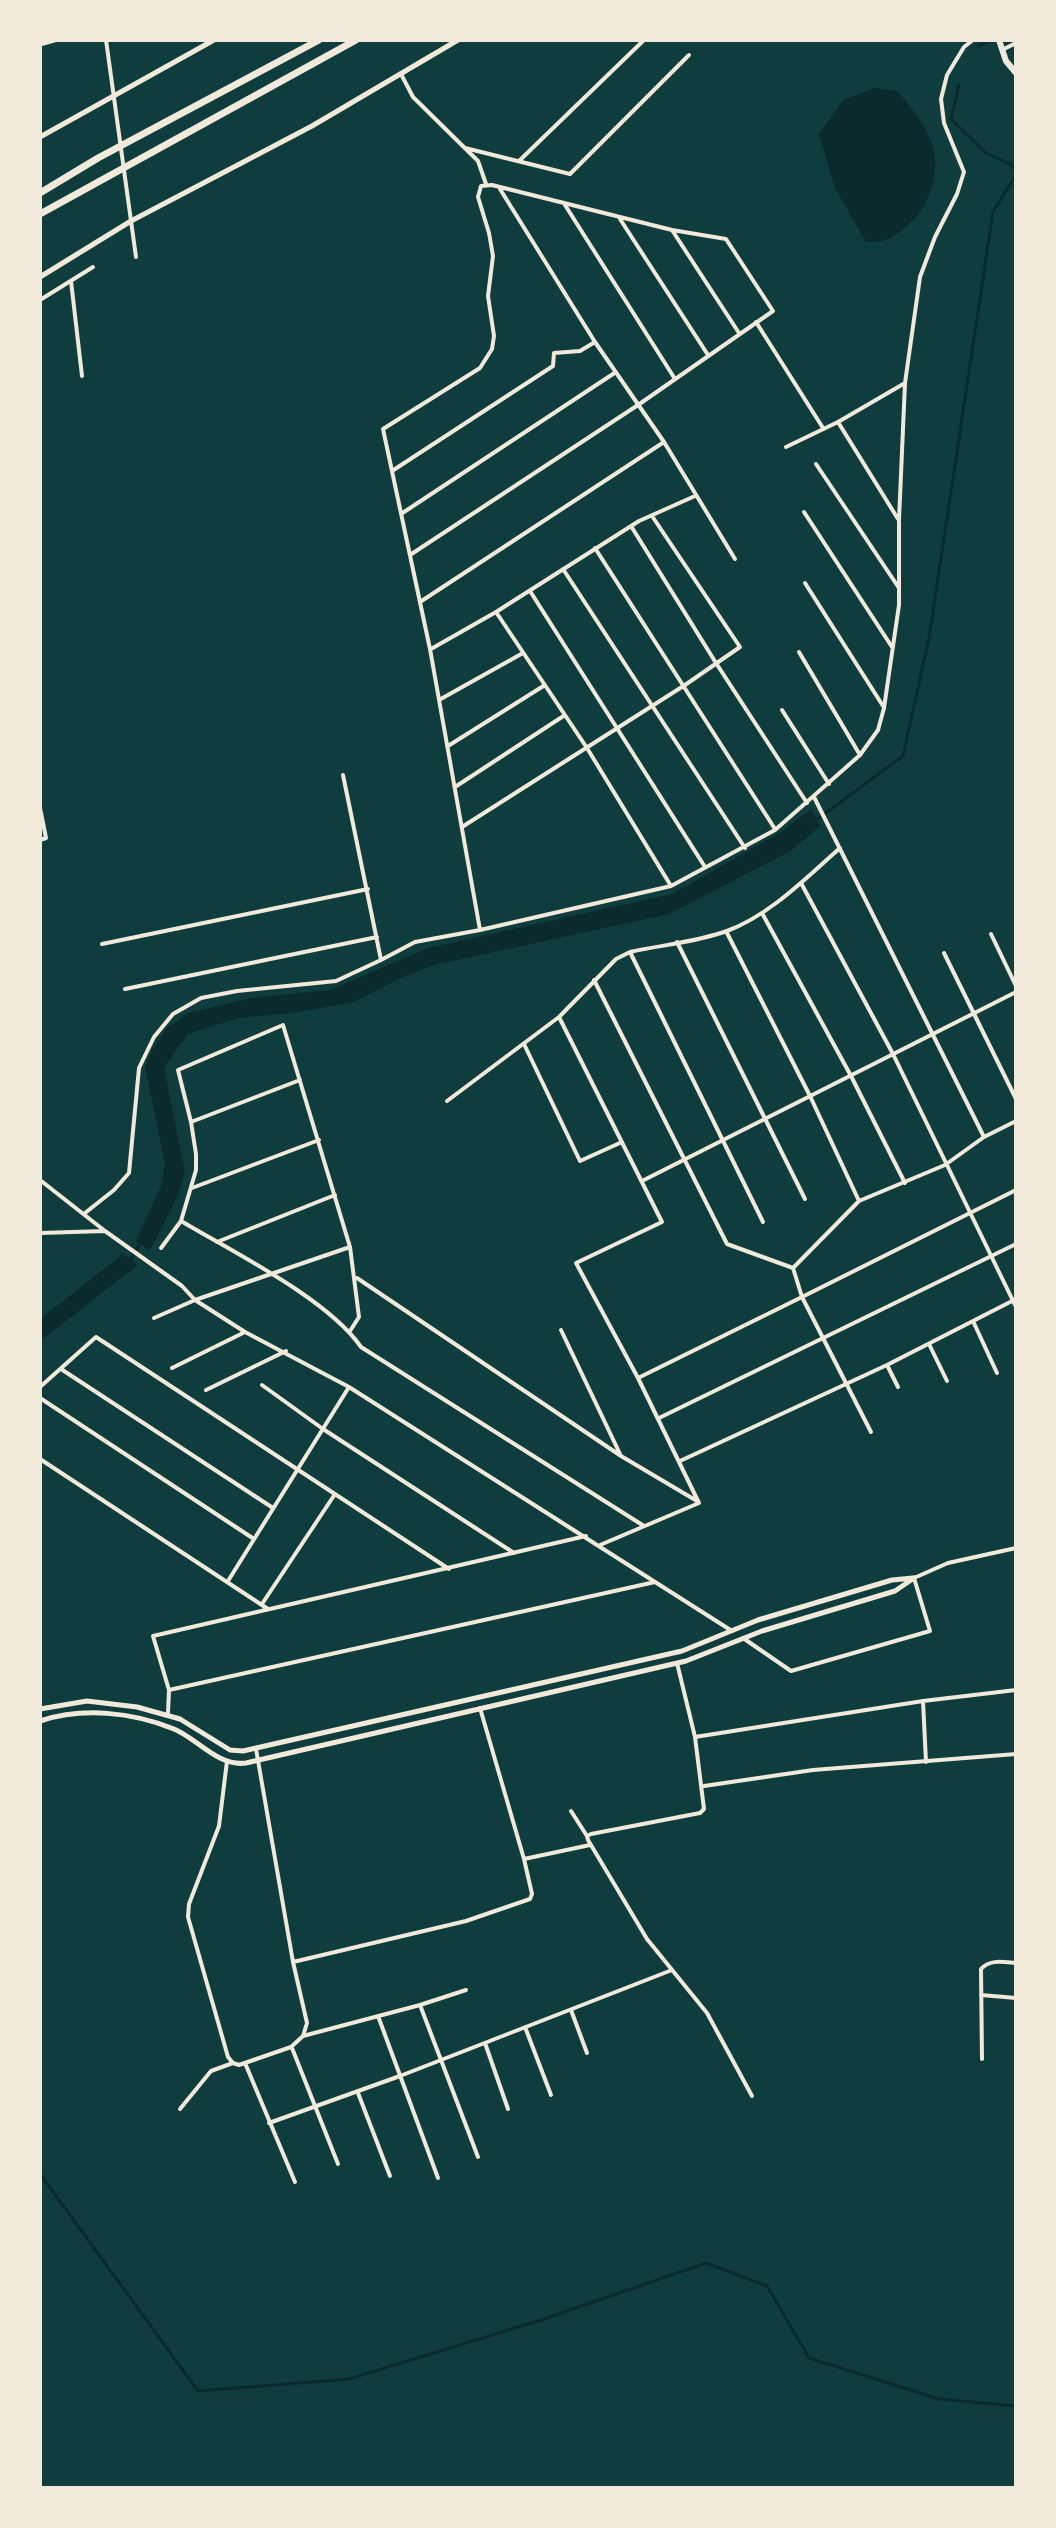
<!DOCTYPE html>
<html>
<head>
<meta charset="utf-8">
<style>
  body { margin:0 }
  #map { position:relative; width:1056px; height:2528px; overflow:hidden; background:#0f3d3e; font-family:Overpass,sans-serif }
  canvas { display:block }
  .frame { position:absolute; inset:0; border:42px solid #f1e9da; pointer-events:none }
</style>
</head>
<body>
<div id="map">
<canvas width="1056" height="2528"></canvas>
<div class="frame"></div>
</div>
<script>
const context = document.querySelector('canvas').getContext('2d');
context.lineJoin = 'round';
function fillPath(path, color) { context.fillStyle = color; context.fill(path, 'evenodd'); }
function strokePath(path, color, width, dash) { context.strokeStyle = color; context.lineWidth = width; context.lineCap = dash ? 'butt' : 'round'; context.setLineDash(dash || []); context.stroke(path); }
fillPath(new Path2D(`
  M875,88L897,91C924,122 946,150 930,192C925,205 921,213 910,223C893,238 890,242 866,242L835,188L819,134L843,100Z
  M811,809L820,826L791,851L669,914L434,965L399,979L354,1002L293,1013L239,1018L196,1031L187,1035L164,1068L185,1173L178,1195L153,1245L149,1250L136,1241L161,1186L165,1164L145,1067L150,1054L166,1029L188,1013L251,998L330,990L428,948L672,894L783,831Z
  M123,1254L138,1265L40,1341V1319Z`), '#0a2a2b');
strokePath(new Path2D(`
  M978,46L992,40
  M959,85L951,119L986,153L1012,165L1016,172
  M816,820L903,756L929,638L993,212L1016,175
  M129,1262L141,1242
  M40,2174L198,2391L349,2379L541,2320L706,2263L767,2286L809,2358L939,2399L1016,2406`), '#0a2a2b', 3);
strokePath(new Path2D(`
  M106,40L136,257
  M1002,50L1016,43
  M401,74L413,97L478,161L486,184
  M465,148L570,174L689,55
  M519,161L644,40
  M500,189L595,342L664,442L735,559
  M565,205L675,379
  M620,219L708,355
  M672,230L739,333
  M71,281L82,376
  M40,300L93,267
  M756,322L823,428
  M838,422L898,519
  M786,447L838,422L905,383
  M816,464L899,588
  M392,471L553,366L554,353L580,351L595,342
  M804,512L892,647
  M401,514L616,372
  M631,526L716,663L807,803
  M595,548L775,829
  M410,555L638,405L773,311L726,239L672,230L492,185L481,186L478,197L489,233L493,256L488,296L494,336L492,349L480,368L383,429L430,649L480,930
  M563,569L745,848
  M805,583L883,706
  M530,591L705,867
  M420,602L664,442
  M496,612L587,748L671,886
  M431,649L496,612L639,521L695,496
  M799,652L860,755
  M439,700L523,653
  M782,710L829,784
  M448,746L545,685
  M455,787L565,715
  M814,797L984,1137
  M40,808L46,838L40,840
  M462,827L685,685L740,647L652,516
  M801,883L893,1054L1016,1307
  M762,913L851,1076L905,1183
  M726,931L810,1096L859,1201
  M991,934L1016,986
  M677,942L805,1199
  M102,944L368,889
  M630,952L763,1222
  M944,953L1016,1099
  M381,960L415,942L480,930L671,886L775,830L860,755L878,730L884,708L899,605V520L905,383L920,277L935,237L957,194L964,172L944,123L941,99L947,75L964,47L973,40
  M594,980L727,1244L793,1268
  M125,989L377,937
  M559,1017L662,1222L576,1263L638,1378L699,1503
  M524,1044L580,1161L622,1142
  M447,1101L559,1017L616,959L630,952C661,945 697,942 727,931C770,915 806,878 840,848
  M1016,1121L984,1137L945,1165L859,1201L793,1268L802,1297L1016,1190
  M191,1122L300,1080
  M40,1180L105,1231L182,1286L195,1300L245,1332L349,1387L732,1631
  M642,1181L1016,992
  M192,1188L319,1140
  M85,1213L114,1190L129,1173L139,1068L154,1037L173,1014L201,998L237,991L336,981L381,960L343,775
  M181,1221C233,1252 328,1299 361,1347L644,1526
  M40,1233L105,1231
  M217,1242L335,1195
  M161,1248L181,1221L196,1170V1154L191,1122L178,1070L283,1025L350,1247L359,1317L350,1331
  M357,1278L621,1456L697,1501
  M154,1318L195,1300L350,1247
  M973,1321L997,1373
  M561,1330L620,1454
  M929,1344L947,1381
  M887,1365L898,1387
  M172,1368L245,1332
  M61,1369L273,1508
  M638,1378L802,1297L871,1432
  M262,1385L323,1429L514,1553
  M40,1387L96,1337L449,1569
  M206,1390L286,1351
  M40,1398L254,1539
  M659,1418L1016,1244
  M40,1459L268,1609
  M680,1461L887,1365L1016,1299
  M600,1545L699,1503
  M228,1581L349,1387
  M262,1604L335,1494
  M743,1638L791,1671L930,1631L914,1578L948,1563L1016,1548
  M677,1663L695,1737L704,1809L700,1813L591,1834L587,1836L588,1840L647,1939L707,2013L752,2096
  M169,1690L655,1582
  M923,1701L926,1762
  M168,1713L169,1690L153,1636L586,1536
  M695,1737L923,1701L1016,1690
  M227,1761L219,1826L189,1904L188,1917L228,2057L233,2063L239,2065L291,2047L303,2036L307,2023L293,1962L256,1749
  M704,1786L813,1770L1016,1754
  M571,1811L587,1836
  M524,1859L590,1845
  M293,1962L466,1921L530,1899L532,1894L524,1859L480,1708
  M981,1995L1016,1998
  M420,2005L478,2157
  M571,2010L587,2053
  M378,2016L438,2178
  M525,2027L551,2095
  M303,2036L420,2005L466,1990
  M485,2043L508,2109
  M292,2048L338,2164
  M982,2059L981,1969C990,1959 1003,1962 1016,1963
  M245,2063L295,2182
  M358,2093L390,2176
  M180,2109L211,2071L233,2063
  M269,2123L400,2076L672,1970`), '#f1e9da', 4);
strokePath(new Path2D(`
  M40,44L54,40
  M40,137L214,40
  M40,277L131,221L312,126L458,40
  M40,1709L87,1701L137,1707L180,1719L230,1750L243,1751L682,1651L758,1620L892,1580L913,1578
  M40,1721C83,1707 132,1712 174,1729C198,1739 218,1767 246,1763L686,1661L762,1631L895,1591L914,1578`), '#f1e9da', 5);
strokePath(new Path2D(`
  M999,40L1006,61L1016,73`), '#f1e9da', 6);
strokePath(new Path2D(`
  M40,193L98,158L319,40
  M40,214L356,40`), '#f1e9da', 7);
</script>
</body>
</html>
